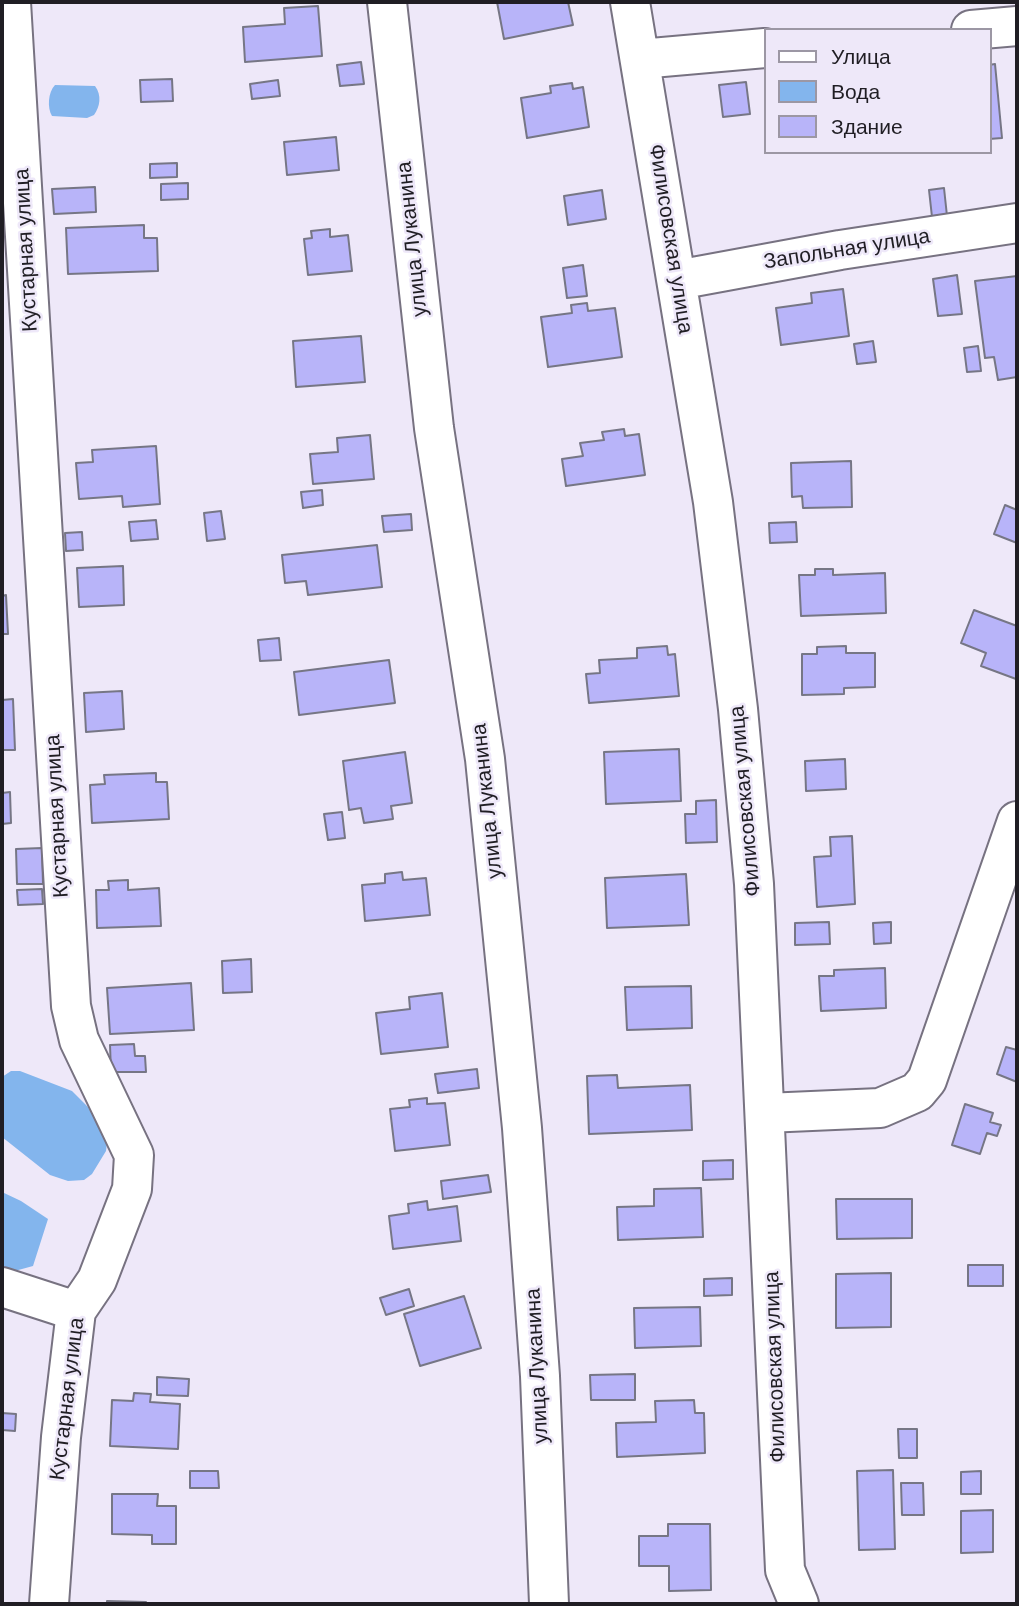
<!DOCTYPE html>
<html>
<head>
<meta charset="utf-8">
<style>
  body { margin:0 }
  #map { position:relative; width:1019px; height:1606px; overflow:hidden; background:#eee8f9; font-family:"DM Sans",sans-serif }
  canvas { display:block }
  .frame { position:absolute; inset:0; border:4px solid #201e24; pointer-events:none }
  .legend { position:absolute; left:764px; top:28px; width:228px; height:126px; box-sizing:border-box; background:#eee8f9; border:2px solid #9c97a4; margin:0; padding:9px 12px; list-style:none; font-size:21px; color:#201e24 }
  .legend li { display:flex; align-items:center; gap:14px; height:35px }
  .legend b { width:35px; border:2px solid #9c97a4 }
</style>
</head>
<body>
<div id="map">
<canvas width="1019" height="1606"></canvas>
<div class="frame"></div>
<ul class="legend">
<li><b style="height:9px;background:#fff"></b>Улица</li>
<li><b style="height:19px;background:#83b5ed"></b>Вода</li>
<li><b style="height:19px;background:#b8b4f9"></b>Здание</li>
</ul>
</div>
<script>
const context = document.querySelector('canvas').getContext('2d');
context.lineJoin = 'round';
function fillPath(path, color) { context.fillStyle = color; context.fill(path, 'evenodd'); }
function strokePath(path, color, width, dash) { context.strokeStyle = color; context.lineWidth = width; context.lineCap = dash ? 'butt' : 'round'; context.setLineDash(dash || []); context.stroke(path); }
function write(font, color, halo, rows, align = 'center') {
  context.font = font + ' "DM Sans",sans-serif'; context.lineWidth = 5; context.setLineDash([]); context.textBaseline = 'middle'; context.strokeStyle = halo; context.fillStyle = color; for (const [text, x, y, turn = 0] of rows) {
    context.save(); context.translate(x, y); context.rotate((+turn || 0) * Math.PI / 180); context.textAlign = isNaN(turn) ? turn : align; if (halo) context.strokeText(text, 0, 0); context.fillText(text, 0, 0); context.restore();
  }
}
fillPath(new Path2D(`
  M55,85L95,86C102,95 100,107 94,115L87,118L52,116C47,108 48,92 55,85Z
  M11,1071H20L72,1091L88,1107L101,1129L107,1142L106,1151L92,1174L84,1180L68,1181L50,1175L2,1137V1077Z
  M2,1192L21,1201L48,1219L33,1266L11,1272L2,1269Z`), '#83b5ed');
const building = new Path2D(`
  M497,2H568L573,25L504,39Z
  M318,6L322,56L245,62L243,27L285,24L284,8Z
  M361,62L364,84L340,86L337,65Z
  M995,64L1002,138L989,139V65Z
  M172,79L173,101L141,102L140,80Z
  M278,80L280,96L252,99L250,84Z
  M746,82L750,114L723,117L719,85Z
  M572,83L573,89L583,87L589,127L527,138L521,98L551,93L550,86Z
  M336,137L339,170L287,175L284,142Z
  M177,163V177L150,178V164Z
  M188,183V199L161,200V184Z
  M95,187L96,212L54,214L52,189Z
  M944,188L947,216L932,217L929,190Z
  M602,190L606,219L568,225L564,196Z
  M144,225V238H157L158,271L68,274L66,228Z
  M330,229V237L348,235L352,271L308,275L304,239L312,238L311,231Z
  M583,265L587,296L567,298L563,268Z
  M957,275L962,314L938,316L933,279Z
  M1017,276V377L998,380L994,357L985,358L975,281Z
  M843,289L849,336L781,345L776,308L812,303L811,293Z
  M587,303L588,311L615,308L622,357L548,367L541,317L572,313L571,305Z
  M361,336L365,382L296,387L293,341Z
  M873,341L876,362L857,364L854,344Z
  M978,346L981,371L967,372L964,348Z
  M624,429L625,436L639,434L645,475L566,486L562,459L583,456L580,443L604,440L602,432Z
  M370,435L374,479L313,484L310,454L338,452L337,438Z
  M156,446L160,504L123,507L122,496L79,499L76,463L93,462L92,450Z
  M851,461L852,507L803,508L802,496L792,497L791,463Z
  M322,490L323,505L303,508L301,492Z
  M1005,505L1017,510V543L994,534Z
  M221,511L225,539L207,541L204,513Z
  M411,514L412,530L384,532L382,516Z
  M156,520L158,539L131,541L129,522Z
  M796,522L797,542L770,543L769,523Z
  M82,532L83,550L66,551L65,533Z
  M377,545L382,587L308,595L306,581L285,583L282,555Z
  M123,566L124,605L79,607L77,568Z
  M815,569H833V575L885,573L886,613L801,616L799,575H815Z
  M6,595L8,634H2V596Z
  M974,610L1017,626L1016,679L981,666L986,653L961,643Z
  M279,638L281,660L260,661L258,640Z
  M667,646L668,655L675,654L679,696L589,703L586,674L600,673L599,660L637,658V648Z
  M846,646V653H875V687L844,688V694L802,695V654H817V647Z
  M389,660L395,703L299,715L294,672Z
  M122,691L124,729L86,732L84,693Z
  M13,699L15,750H2V700Z
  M679,749L681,801L606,804L604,752Z
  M405,752L412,803L391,806L393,819L364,823L361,808L349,810L343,761Z
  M845,759L846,789L806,791L805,761Z
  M156,773V782H167L169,819L92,823L90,785L105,784L104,775Z
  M10,792L11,823L2,824V793Z
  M716,800L717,842L686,843L685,814H696V801Z
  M342,812L345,838L328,840L324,814Z
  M852,836L855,904L817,907L814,857L831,856L830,837Z
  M42,848L43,884H17L16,849Z
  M402,872L403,880L426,878L430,915L365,921L362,885L385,883V874Z
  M686,874L689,925L607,928L605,878Z
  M128,880V890L159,888L161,926L97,928L96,890H109L108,881Z
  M42,889L43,904L18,905L17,890Z
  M829,922L830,944L795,945V923Z
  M891,922V943L874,944L873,923Z
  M251,959L252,992L223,993L222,961Z
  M885,968L886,1008L821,1011L819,976H834V970Z
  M191,983L194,1030L110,1034L107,988Z
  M691,986L692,1028L627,1030L625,987Z
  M442,993L448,1047L381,1054L376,1013L410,1009L409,997Z
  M134,1044L135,1056H145L146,1072H111L110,1045Z
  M1006,1047L1017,1050V1082L997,1074Z
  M477,1069L479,1088L438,1093L435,1074Z
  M617,1075L618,1088L690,1085L692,1130L589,1134L587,1076Z
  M427,1098V1104L445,1103L450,1145L395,1151L390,1109L410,1107L409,1100Z
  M965,1104L993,1113L990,1122L1001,1125L997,1136L987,1133L980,1154L952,1145Z
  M733,1160V1179L703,1180V1161Z
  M488,1175L491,1192L443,1199L441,1181Z
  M701,1188L703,1237L618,1240L617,1207L654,1206V1189Z
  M836,1199H912V1238L837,1239Z
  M427,1201L428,1210L457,1206L461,1241L393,1249L389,1216L409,1213L408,1204Z
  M968,1265H1003V1286H968Z
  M891,1273V1327L836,1328V1274Z
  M732,1278V1295L704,1296V1279Z
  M409,1289L414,1306L386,1315L380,1298Z
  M464,1296L481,1348L420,1366L404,1314Z
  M700,1307L701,1346L635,1348L634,1308Z
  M635,1374V1400H591L590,1375Z
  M157,1377L189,1379L188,1396L157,1395Z
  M134,1393L151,1394L150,1402L180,1404L178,1449L110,1446L112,1400L133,1401Z
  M694,1400L695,1413H704L705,1453L617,1457L616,1423L656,1422L655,1401Z
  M2,1413L16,1414L15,1431L2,1430Z
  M898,1429H917V1458H899Z
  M893,1470L895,1549L859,1550L857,1471Z
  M190,1471H218L219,1488H190Z
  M981,1471V1494H961V1472Z
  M901,1483H923L924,1515H902Z
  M112,1494H158L157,1506H176V1544H152V1535L112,1534Z
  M993,1510V1552L961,1553V1511Z
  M668,1524H710L711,1590L669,1591V1566H639V1536H668Z
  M107,1601L146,1602V1604H107Z`);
fillPath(building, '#b8b4f9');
strokePath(building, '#767685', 2);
const minor = new Path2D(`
  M11,2L71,1006L79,1040L134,1155L132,1189L97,1280L76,1311L61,1437L49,1604
  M387,2L434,428L485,759L522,1128L540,1376L549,1604
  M630,2L713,502L738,709L754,884L785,1570L799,1604
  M971,30L1017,26
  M640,59L765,48
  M677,280L840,250L1017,223
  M766,1113L880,1108L917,1092L927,1080L1017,821
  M2,1287L76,1311`);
strokePath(minor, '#777281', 42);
strokePath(minor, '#fff', 38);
write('21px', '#201e24', '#eee8f9', [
  ["улица Луканина",413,239,-96],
  ["Филисовская улица",670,239,81],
  ["Кустарная улица",27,250,-93],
  ["Запольная улица",847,250,-9],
  ["улица Луканина",488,801,-96],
  ["Филисовская улица",746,801,-95],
  ["Кустарная улица",58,816,-93],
  ["улица Луканина",538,1366,-93],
  ["Филисовская улица",776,1367,-92],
  ["Кустарная улица",68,1399,-83]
]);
</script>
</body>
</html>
